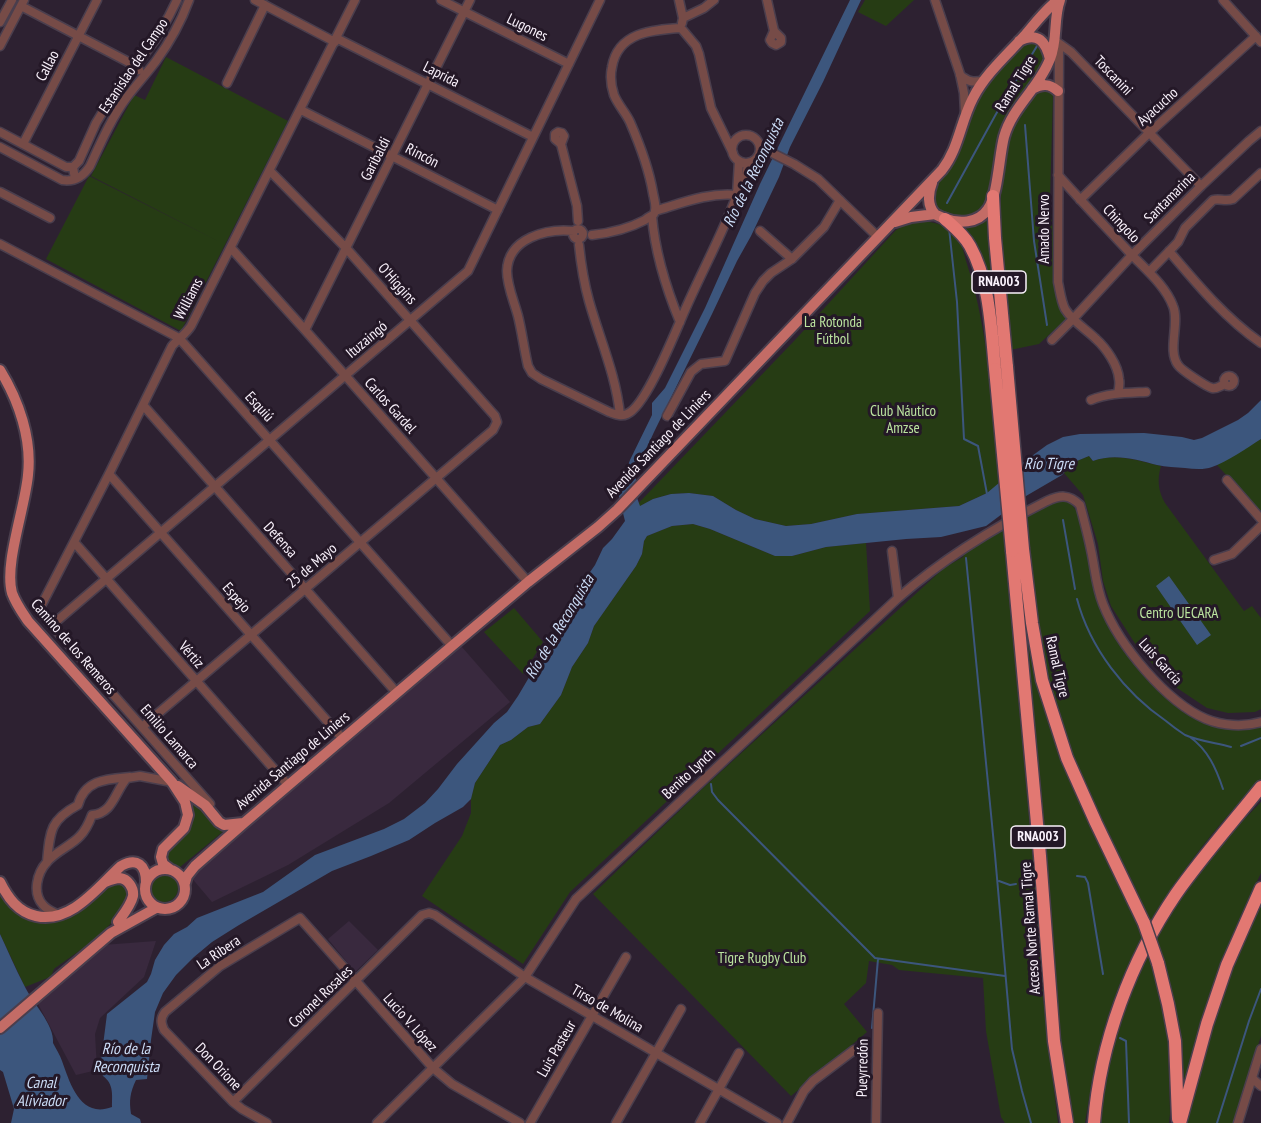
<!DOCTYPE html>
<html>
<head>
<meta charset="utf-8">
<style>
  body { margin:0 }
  canvas { display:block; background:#2d2131 }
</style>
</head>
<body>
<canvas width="1261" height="1123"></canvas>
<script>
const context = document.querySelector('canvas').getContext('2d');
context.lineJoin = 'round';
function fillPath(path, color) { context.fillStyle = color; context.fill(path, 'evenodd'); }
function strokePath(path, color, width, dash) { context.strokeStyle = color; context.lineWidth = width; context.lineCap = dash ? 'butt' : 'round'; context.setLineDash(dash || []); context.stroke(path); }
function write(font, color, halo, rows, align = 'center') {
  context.font = font + ' "PT Sans Narrow",sans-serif'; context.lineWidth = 6; context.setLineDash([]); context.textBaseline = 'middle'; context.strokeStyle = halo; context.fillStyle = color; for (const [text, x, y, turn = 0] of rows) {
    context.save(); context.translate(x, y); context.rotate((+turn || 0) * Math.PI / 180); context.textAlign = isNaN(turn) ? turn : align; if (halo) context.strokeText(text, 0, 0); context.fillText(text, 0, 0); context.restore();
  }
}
fillPath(new Path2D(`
  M461,646L510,702L389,803L288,865L212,902L190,876Z
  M349,921L378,950L355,972L328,939Z
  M156,941L144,977L100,1018L95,1034L97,1070L76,1075L37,1002L103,945Z`), '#39293e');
fillPath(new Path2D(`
  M865,0H914L886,26L858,12Z
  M1027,42C1037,42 1045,48 1043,59C1041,74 1026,86 1017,98C1012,105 1006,114 1003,122C994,143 993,168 990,191C981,218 958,224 936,207L931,190L981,89L1019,45Z
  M166,57L288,121L181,331L46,259L89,176L220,242L91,176L134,95L145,100Z
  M1039,89C1045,89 1050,90 1053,96L1050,198L1059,307L1066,317L1065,320L1039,344L1010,350L999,218L1003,171L1012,125Z
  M989,210L1025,612L1030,650L1040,692L1055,743L1077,794L1147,916L1134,885L1083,781L1072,754L1050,688L1040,648L1033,600L1030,550L1024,516C1037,509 1057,493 1072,505C1073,506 1078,513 1078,514L1095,593L1101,611L1109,628L1124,652L1144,675L1168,698L1229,728L1251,729L1261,727V779C1195,848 1136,928 1107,1020C1096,1053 1091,1088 1085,1123H1071L1055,1006L992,314L958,225Z
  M922,221C933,222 948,225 955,234C962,242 964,254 967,264C990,335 992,410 999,484L987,493L959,506L857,514L811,524L786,526L755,519L736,510L713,496L689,493L671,494L653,499L631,511L795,340L896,230L908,223Z
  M1261,439V513L1217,465Z
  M1089,456L1093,461C1115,452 1139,461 1161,466C1157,479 1158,491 1165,503L1244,611L1252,606L1261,618V709L1255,712L1228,713L1207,708L1168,682L1136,645L1111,606L1103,581L1098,544L1083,495L1064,473L1072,463Z
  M693,524L710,529L775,556H792L826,547L866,543L870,611L570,892L523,964L422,896L462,836L471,813V799L475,783L500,745L511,740L528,727L540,724L561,695L572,667L588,643L594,626L636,566L642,554L644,541L647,536L672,526Z
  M1003,529L1035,883L1043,997L1058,1123H1005L1001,1117L986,1031L983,978L899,970L892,965L869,961L866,983L844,1004L867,1032L791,1096L593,894L702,789L944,568L963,557L966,550Z
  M514,608L543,642L523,674L484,632Z
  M189,797L225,830L180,867L175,868L168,866L165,853L179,838Z
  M1261,802V873L1245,906L1221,962L1203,1014L1184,1081L1181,1082C1180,1040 1175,999 1161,959L1163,1005L1168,1039L1170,1113L1169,1123H1098L1112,1041L1137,971L1183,890L1227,837Z
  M150 888a14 14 0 1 1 28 0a14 14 0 1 1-28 0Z
  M118,880L128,888C129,920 77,952 54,969L52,974L50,977L25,987L0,934V888L8,902L50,920L108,883Z
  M1261,901V1036L1233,1123H1186L1201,1061L1235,959Z`), '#263c14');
fillPath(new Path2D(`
  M850,0H861L823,82L790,147L779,177L751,236L737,261L712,314L654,432L638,467L636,477V495L640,506L653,499L671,494L689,493L713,496L736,510L755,519L786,526L811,524L857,514L959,506L987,493L1025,461L1047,445L1063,437L1080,434L1144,433L1182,437L1194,440L1202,438L1238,420L1248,413L1261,400V439C1247,448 1227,462 1212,467C1204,470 1194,469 1185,468C1176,467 1166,467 1157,465C1137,459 1113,453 1093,461L1089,456L1072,463L1062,475L1026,496L986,526L941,537L906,539L826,547L792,556H775L710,529L693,524L672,526L647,536L644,541L642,554L636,566L594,626L588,643L572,667L561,695L540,724L528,727L511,740L500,745L475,783L471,799L463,807L435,823L409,840L371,856L332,871L239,925L212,942L194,957L176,975L163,993L155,1012L151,1040L147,1079L136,1080C130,1093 129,1100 131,1114L140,1119L141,1123H11L14,1109L12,1102L3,1072L0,1070V934C8,951 15,968 24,985C31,1001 55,1025 53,1043C56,1049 60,1055 62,1061C70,1083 80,1119 112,1107C112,1095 114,1084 103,1076L100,1069L107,1014L147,982L151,974L155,960L164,945L174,934L187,927L197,918L263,892L315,855L384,829L404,819L425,803L438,789L457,764L494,723L507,712L518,696L531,674L536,660L543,650L547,642L580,596L588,575L595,565L603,548L612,539L625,521L619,497L621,485L630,460L652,415V403L665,388L705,308L760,184Z
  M1169,576L1211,635L1197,645L1156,586Z`), '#3c567d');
strokePath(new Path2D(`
  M1025,125L1034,241L1047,325
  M947,203L996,114L1037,46
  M949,228L957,302L964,439L978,446L987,494
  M1063,520L1075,589
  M966,558L995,855L1012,1049L1022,1091L1031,1123
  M1077,599C1090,648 1125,693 1166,721C1172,726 1179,731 1185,735C1199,741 1216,743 1231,747
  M1190,737C1208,750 1216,768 1223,789
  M1241,746L1261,738
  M711,784L712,792L718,800L875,958L1005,976
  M1077,876L1085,877L1088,883L1103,974
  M999,881L1010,885L1016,884
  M872,1028L878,959
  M1120,1038L1126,1041L1129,1123
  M1217,1123L1249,1021L1261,989`), '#3c567d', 2);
const minor = new Path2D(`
  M255,0L335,42
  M441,0L569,64
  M679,0L683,18L682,23
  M767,0L774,31L781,38V42L776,45L772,43L770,40L774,31
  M935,0L960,74L964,93L965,112
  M1223,0L1261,42
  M21,6L136,66L139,70
  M683,18L704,8L714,0
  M0,22L12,0
  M336,38L533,137
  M1057,42L1071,52L1201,186
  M1059,44L1058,282C1060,291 1061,301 1065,309C1073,322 1086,329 1096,339C1106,348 1118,365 1119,379C1120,384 1119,389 1118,393
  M0,46L24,0
  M960,75C968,82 974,83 984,80
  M227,83L265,5
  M301,110L498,210
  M0,132L66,167H73
  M732 149a14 14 0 1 1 28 0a14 14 0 1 1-28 0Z
  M23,144L97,0
  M561,144L555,139V134L558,132L562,133L564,136L561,144L577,206L578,221
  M0,147L62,180C75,182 83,177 90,166C101,142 112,117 127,97C137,84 147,73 156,61C170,42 181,22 189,0
  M774,154L794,164L818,179L878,237
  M739,161L737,195C746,187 746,175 748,163
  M1058,175C1081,201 1106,227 1130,253C1145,269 1165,285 1173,306C1180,323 1167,350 1178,365C1181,370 1207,387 1212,388C1217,389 1220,386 1225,384
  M75,179L73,167L79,161L96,123L110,100L155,40L169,16L177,0
  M0,192L50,218
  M1080,200L1149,133L1256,36
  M652,216C655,253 666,288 680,322
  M573 234a5 5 0 1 1 10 0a5 5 0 1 1-10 0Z
  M574,231C547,228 508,238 507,271C507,286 514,301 518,316C522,332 524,349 528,366L532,373L541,379L609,412C615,414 621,417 627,414C646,407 676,330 685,310C702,271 722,235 737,195C709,192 682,203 655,211
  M760,231L792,259
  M592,235C611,233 628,229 645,220C646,219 651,216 653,215C658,210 654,199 653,193C649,169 640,145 630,122C626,113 618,105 614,95C611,86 610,76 612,67C618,32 652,30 681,28L696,46L699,54L711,108L733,153
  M0,244L179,338L452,646
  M579,245C581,264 584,283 589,301C600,340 616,375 620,415
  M231,248L305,330L528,582
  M1169,251C1197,284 1225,318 1261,343
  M1149,272L1178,242L1185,228L1213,200C1220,198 1225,202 1233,199L1261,173
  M305,330L470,0
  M1052,340L1073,319L1132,255L1201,186L1249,141L1261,131
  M1224 381a5 5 0 1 1 10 0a5 5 0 1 1-10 0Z
  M1091,400C1108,393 1127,393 1146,392
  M143,405L397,693
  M667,416L691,372L701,364L725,361L755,293L763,281L771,273L792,259L824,227L840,200
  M109,474L343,739
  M1227,480L1261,519
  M74,542L288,785
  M892,551L898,598
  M1214,560L1232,554L1261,526
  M52,625L468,271L600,0
  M142,727L493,430L497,422L495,416L346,248L270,171
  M210,804L42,614L41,606L109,474L172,346C178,339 186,334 191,326L355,0
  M47,862C50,831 50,820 78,805C85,779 108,779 130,777
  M59,915C53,912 47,910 43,905C32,893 37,873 47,862C56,851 71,846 80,836C86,830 89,823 92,815C113,814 115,791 127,778L140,776L172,782
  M1252,1078L1261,1086
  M233,1102L422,915L429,913L435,915L525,977L777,1123
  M267,1123L242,1109L233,1102L164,1030C161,1023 160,1019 165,1012L220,966L300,918L433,1068L452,1084L520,1123
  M377,1123L525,977L576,899L898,598C943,559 993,528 1047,501C1060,495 1069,494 1080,505C1084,520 1088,535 1091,550C1095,568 1096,587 1103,604C1119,645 1166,702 1206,719C1223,726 1244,727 1261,722
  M530,1123L626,957
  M616,1123L681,1009
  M700,1123L739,1053
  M787,1123L804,1091L813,1081L854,1050
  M876,1123L878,1013
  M1238,1123L1261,1049`);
const major = new Path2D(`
  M1019,41C1038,31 1046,42 1050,59
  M1032,89C1042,84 1049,83 1058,91
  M932,183C928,193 927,206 935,214C936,215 941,217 943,218C958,224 978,224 988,209C998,195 999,156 1004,137C1012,107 1039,88 1050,59C1058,40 1053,19 1060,0
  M895,222L911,217L935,214
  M0,370C19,401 32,439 28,475C25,508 4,564 12,593C16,604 22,612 28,621L172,782L185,802L188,815L184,828L163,849L161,857L163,864L171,870
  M178,786L205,805L219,822L224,825L243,823
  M145 889a20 20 0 1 1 40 0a20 20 0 1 1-40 0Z
  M0,882C8,898 18,912 36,916C71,924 98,887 121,866C137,857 146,865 146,882
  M105,882C110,880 115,878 120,878C128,879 134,888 133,896C131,905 123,915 118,922
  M185,883L187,876L195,866L244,823L452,646L528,582L598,527L617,510L942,170C959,148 960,123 973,98C985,74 1008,54 1026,34C1036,22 1046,9 1058,0
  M0,1028L111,933L156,908`);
const highway = new Path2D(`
  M993,196L995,238L1007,367
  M945,219C954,227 964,235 970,246C990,282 991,329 995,369
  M1023,549L1032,623L1042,680L1067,758L1096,823L1144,923
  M1012,551L1040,856L1054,1041L1067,1123
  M1158,963L1168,1004L1175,1041L1178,1119
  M1094,1123C1100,1043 1131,960 1176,894C1202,857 1233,822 1261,787
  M1180,1123L1207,1024L1227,965L1261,888`);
strokePath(minor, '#4a3e4d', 11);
strokePath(major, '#4a3e4d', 14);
strokePath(highway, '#4a3e4d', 15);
strokePath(minor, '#764b47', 8);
strokePath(major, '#c36c66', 10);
strokePath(highway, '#e27872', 12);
const highwayBridge = new Path2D(`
  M1007,367L1023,549
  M995,369L1012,551
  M1144,923L1158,963`);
strokePath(highwayBridge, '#4a3e4d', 15, []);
strokePath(highwayBridge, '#e27872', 12);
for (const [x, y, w] of [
  [999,282,54],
  [1038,837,54]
]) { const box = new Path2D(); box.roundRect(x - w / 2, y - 11, w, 22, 4.5); context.fillStyle = '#241827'; context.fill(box); strokePath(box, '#faf2fc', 1.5); }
write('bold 14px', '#faf2fc', null, [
  ["RNA003",999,282],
  ["RNA003",1038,837]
]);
write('15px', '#faf2fc', '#241827', [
  ["Lugones",527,28,26],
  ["Callao",48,66,-62],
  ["Estanislao del Campo",134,66,-56],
  ["Laprida",441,75,27],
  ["Toscanini",1113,76,46],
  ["Ramal Tigre",1016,84,-58],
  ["Ayacucho",1158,107,-42],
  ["Rincón",422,156,27],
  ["Garibaldi",376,159,-63],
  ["Santamarina",1170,198,-45],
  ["Chingolo",1121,224,47],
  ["Amado Nervo",1045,229,-90],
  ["O'Higgins",397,284,48],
  ["Williams",189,299,-62],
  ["Ituzaingó",367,340,-40],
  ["Carlos Gardel",390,406,48],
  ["Esquiú",259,407,48],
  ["Avenida Santiago de Liniers",659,444,-46],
  ["Defensa",280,540,48],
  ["25 de Mayo",312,566,-40],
  ["Espejo",236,598,49],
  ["Camino de los Remeros",73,647,49],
  ["Vértiz",191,655,49],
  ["Luis García",1160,662,48],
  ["Ramal Tigre",1057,667,77],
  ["Emilio Lamarca",169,737,49],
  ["Avenida Santiago de Liniers",293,761,-40],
  ["Benito Lynch",689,774,-43],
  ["Acceso Norte Ramal Tigre",1031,928,-94],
  ["La Ribera",219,953,-34],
  ["Coronel Rosales",321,997,-44],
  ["Tirso de Molina",607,1009,30],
  ["Lucio V. López",410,1023,48],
  ["Luis Pasteur",557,1049,-60],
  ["Don Orione",218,1067,46],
  ["Pueyrredón",863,1068,-89]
]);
write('15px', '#bbe49f', '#241827', [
  ["La Rotonda",833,323],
  ["Fútbol",833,340],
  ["Club Náutico",903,412],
  ["Amzse",903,429],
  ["Centro UECARA",1179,614],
  ["Tigre Rugby Club",762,959]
]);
write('italic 16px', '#cbdcf6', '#241827', [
  ["Río de la Reconquista",754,173,-64],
  ["Río Tigre",1049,464],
  ["Río de la Reconquista",560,627,-59],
  ["Río de la",126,1049],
  ["Reconquista",126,1067],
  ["Canal",41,1083],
  ["Aliviador",41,1101]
]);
</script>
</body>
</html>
